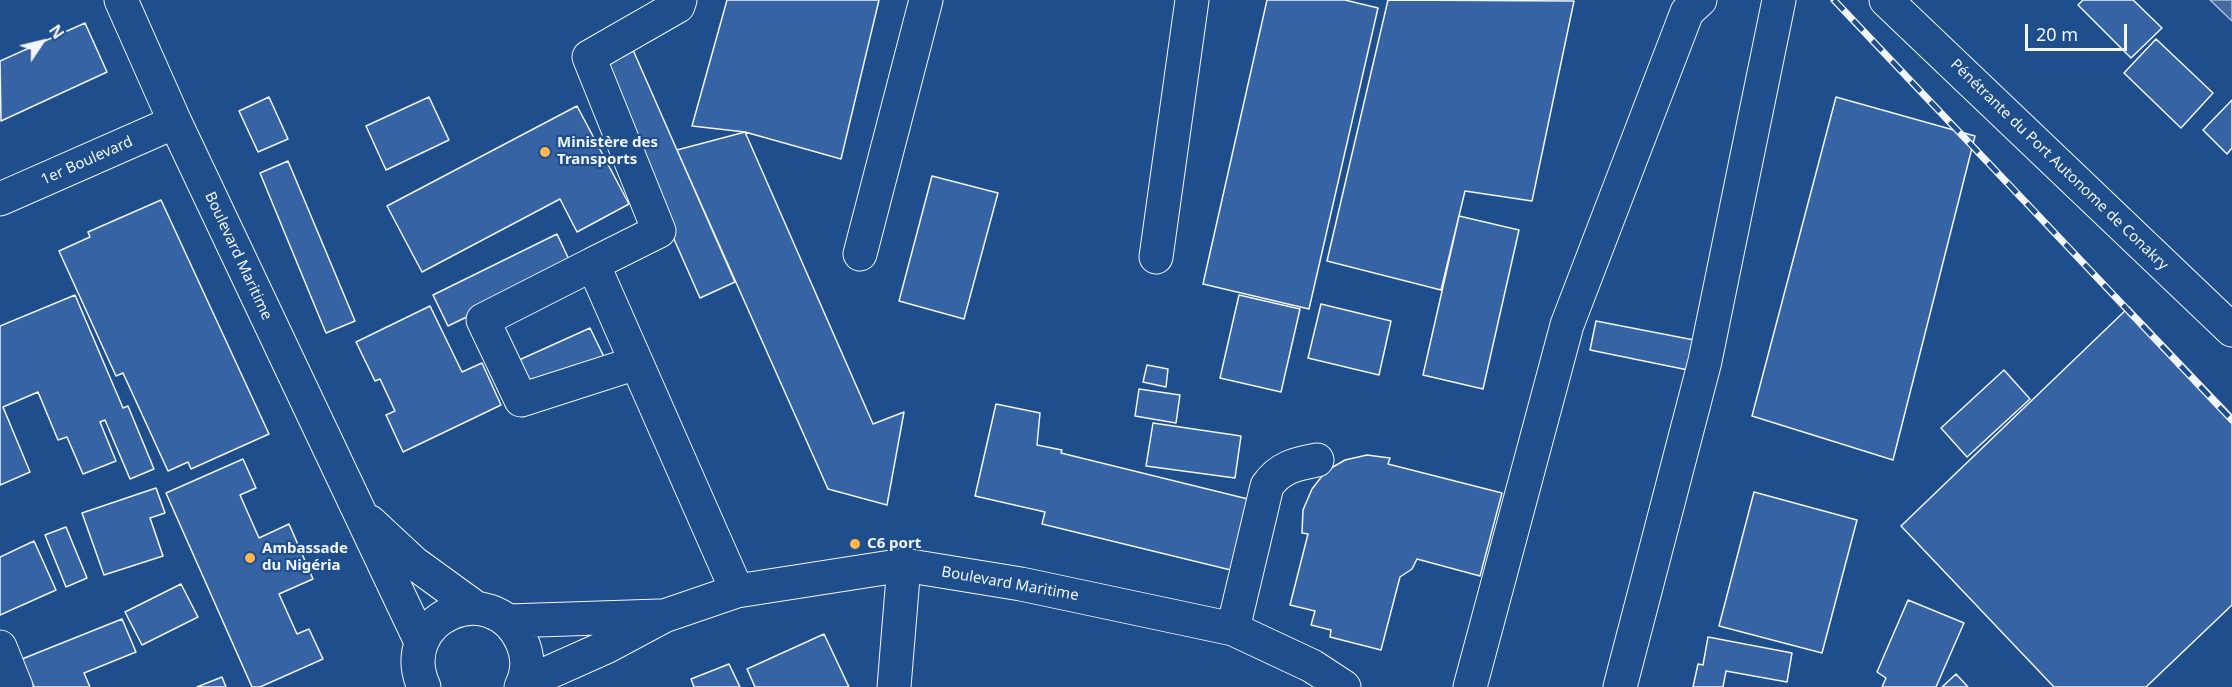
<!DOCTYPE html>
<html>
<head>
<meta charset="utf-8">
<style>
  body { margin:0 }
  #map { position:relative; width:2232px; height:687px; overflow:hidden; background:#1f4e8c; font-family:"Noto Sans",sans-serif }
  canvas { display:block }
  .north { position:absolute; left:12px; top:12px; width:60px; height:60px; -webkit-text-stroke:4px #1f4e8c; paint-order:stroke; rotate:55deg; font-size:16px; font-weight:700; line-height:24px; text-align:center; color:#f2f6ff }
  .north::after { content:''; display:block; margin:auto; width:21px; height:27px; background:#f2f6ff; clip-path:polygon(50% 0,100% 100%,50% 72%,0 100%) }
  .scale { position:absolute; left:2025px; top:24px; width:102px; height:27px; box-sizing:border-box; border:3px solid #f2f6ff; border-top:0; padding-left:8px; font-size:18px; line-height:21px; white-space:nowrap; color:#f2f6ff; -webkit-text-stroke:4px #1f4e8c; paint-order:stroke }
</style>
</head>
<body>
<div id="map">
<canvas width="2232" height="687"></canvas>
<div class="north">N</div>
<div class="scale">20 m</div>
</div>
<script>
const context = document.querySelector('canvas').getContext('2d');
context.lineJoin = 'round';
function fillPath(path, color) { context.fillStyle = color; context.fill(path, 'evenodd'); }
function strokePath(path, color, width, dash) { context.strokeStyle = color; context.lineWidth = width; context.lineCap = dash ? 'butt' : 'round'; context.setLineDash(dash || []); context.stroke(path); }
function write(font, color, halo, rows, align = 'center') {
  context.font = font + ' "Noto Sans",sans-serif'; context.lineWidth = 4.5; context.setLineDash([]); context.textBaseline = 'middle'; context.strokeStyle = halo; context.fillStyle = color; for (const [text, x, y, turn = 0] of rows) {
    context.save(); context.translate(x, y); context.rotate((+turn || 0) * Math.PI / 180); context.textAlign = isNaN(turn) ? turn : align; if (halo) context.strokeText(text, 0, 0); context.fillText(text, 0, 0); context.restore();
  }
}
const water = new Path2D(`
  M2210,0H2232V21Z`);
fillPath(water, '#446ba0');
strokePath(water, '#a8bbd7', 1.5);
const building = new Path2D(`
  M727,0H879L841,159L745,132L692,126Z
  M1267,0H1345L1378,8L1309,309L1203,284Z
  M1388,0L1574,1L1532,201L1465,191L1441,290L1327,261Z
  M2083,0H2133L2162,28L2131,58L2078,5Z
  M85,23L107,72L1,121L0,61Z
  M2156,39L2213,93L2181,128L2124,73Z
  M633,50L735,282L700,298L597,65Z
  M269,97L288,139L258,152L239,111Z
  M429,97L449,140L386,170L366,126Z
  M1836,97L1975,136L1893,460L1752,416Z
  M2232,100V148L2227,154L2203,130Z
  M577,106L629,204L577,232L560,199L422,272L387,206Z
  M745,132L873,424L904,412L887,505L828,489L677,150Z
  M288,161L355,321L326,333L260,173Z
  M932,176L998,193L964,319L899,301Z
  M161,200L269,434L191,469L188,462L168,471L123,373L116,376L59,251L90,237L88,232Z
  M1459,216L1519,230L1483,389L1423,375Z
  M557,234L572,266L448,326L433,295Z
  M75,295L123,408L128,406L154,469L130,479L105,420L100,422L116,461L83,474L67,437L58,440L38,392L3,407L30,472L0,485V326Z
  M1239,295L1300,309L1281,392L1220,378Z
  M1321,304L1391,321L1379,375L1308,358Z
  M430,306L462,372L482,363L501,405L403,452L386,415L395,411L380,379L375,381L356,342Z
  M2129,307L2232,415V605L2146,687H2054L1901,526Z
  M1596,321L1694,340L1688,370L1590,350Z
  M590,328L605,359L523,396L508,365Z
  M1147,365L1168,369L1166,387L1143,382Z
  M2004,370L2030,399L1967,457L1941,428Z
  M1139,389L1180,395L1176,423L1135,416Z
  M996,404L1040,413L1037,445L1062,450L1061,453L1260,502L1243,573L1042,524L1045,512L975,496Z
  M1153,423L1241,436L1235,478L1146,466Z
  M1367,455L1390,458L1388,464L1502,493L1480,576L1417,559L1412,569L1400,577L1381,650L1330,637L1331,630L1311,625L1315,611L1290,605L1308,534L1302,533L1303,510L1312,489L1326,471L1345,460Z
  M243,459L256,488L240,495L259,538L289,524L313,579L279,594L297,634L309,629L323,659L260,687H252L166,493Z
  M156,488L165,513L150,518L163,556L104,575L82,513Z
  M1754,492L1857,520L1822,653L1719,626Z
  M66,527L87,578L66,587L45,535Z
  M34,541L56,590L0,615V557Z
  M181,584L198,617L142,645L125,612Z
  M1908,600L1964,623L1936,687H1882L1886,678L1877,672Z
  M122,619L136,652L84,673L90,687H34L22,659Z
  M824,634L849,687H755L747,669Z
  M1708,637L1792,653L1787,682L1726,671L1723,687H1693L1698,664L1703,665Z
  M729,664L740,687H694L691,679Z
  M1956,674L1968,687H1942Z
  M222,677L226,687H197Z`);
fillPath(building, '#3563a3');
strokePath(building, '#f2f6ff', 1.5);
const minor = new Path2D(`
  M121,0L175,122L421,642
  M680,0L678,6L589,57L659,231L593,264L737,591
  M1886,0L2232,330
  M0,199L175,122
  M860,254L926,0
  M1156,257L1192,0
  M593,264L483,320L521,400L636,363
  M370,522L414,563L476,608
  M508,621L659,616
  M1233,629L1267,486C1280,467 1296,464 1317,460
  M0,647L16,687
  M523,684L606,647L664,616L737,591L904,565L1021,584L1233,629L1312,666L1344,687
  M424,687C393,618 492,575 522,642C529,657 528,673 521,687
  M894,687L904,565
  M1470,687L1567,325L1687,12L1700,0
  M1620,687L1705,361L1779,0`);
strokePath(minor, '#f2f6ff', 35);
strokePath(minor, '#1f4e8c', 33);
const rail = new Path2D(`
  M1834,0L2232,420`);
strokePath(rail, '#f2f6ff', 7);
strokePath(rail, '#1f4e8c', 4.5, [14]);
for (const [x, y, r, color] of [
  [545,152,6,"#ffb74d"],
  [855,544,6,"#ffb74d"],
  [250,558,6,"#ffb74d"]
]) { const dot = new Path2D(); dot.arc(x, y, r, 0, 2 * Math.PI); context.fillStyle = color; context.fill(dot); strokePath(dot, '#1f4e8c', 2); }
write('bold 15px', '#f2f6ff', '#1f4e8c', [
  ["Ministère des",557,143],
  ["Transports",557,160],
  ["C6 port",867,544],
  ["Ambassade",262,549],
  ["du Nigéria",262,566]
], 'left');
write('15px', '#f2f6ff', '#1f4e8c', [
  ["1er Boulevard",87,161,-24],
  ["Pénétrante du Port Autonome de Conakry",2059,165,44],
  ["Boulevard Maritime",238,256,65],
  ["Boulevard Maritime",1010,584,10]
]);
</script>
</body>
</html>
